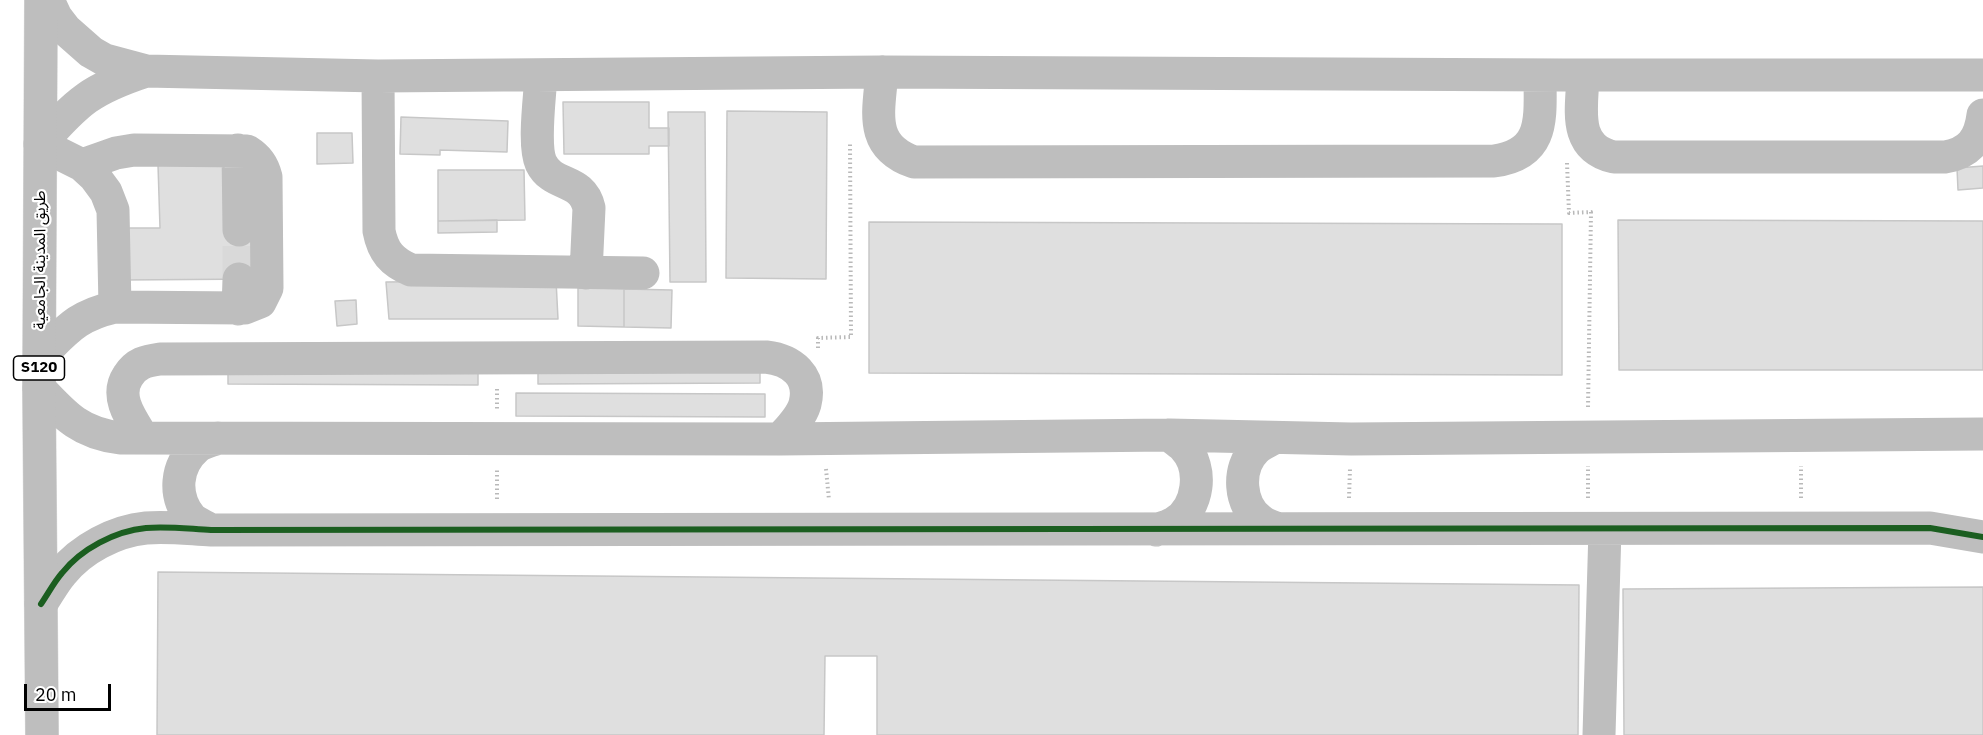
<!DOCTYPE html>
<html>
<head>
<meta charset="utf-8">
<style>
  body { margin:0 }
  #map { position:relative; width:1983px; height:735px; overflow:hidden; background:#fff; font-family:"IBM Plex Sans",sans-serif }
  canvas { display:block }
  .scale { position:absolute; left:24px; top:684px; width:87px; height:27px; box-sizing:border-box; border:3px solid #000; border-top:0; padding-left:8px; font-size:18px; line-height:21px; white-space:nowrap; color:#000; -webkit-text-stroke:4px #fff; paint-order:stroke }
</style>
</head>
<body>
<div id="map">
<canvas width="1983" height="735"></canvas>
<div class="scale">20 m</div>
</div>
<script>
const context = document.querySelector('canvas').getContext('2d');
context.lineJoin = 'round';
function fillPath(path, color) { context.fillStyle = color; context.fill(path, 'evenodd'); }
function strokePath(path, color, width, dash) { context.strokeStyle = color; context.lineWidth = width; context.lineCap = dash ? 'butt' : 'round'; context.setLineDash(dash || []); context.stroke(path); }
function write(font, color, halo, rows, align = 'center') {
  context.font = font + ' "IBM Plex Sans","Noto Sans Arabic",sans-serif'; context.lineWidth = 4.5; context.setLineDash([]); context.textBaseline = 'middle'; context.strokeStyle = halo; context.fillStyle = color; for (const [text, x, y, turn = 0] of rows) {
    context.save(); context.translate(x, y); context.rotate((+turn || 0) * Math.PI / 180); context.textAlign = isNaN(turn) ? turn : align; if (halo) context.strokeText(text, 0, 0); context.fillText(text, 0, 0); context.restore();
  }
}
const building = new Path2D(`
  M563,102H649V128H669V146H649V154H564Z
  M727,111L827,112L826,279L726,278Z
  M668,112H705L706,282H670Z
  M401,117L508,121L507,152L440,150V155L400,154Z
  M317,133H352L353,163L317,164Z
  M222,164L258,230L259,279L122,280L121,228H160L158,165Z
  M1983,166V188L1958,190L1957,168Z
  M438,170H524L525,220L438,221Z
  M497,220V232L438,233V221Z
  M1618,220L1983,221V370H1619Z
  M869,222L1562,224V375L869,373Z
  M556,280L558,319H389L386,282Z
  M578,288L624,289V327L578,326Z
  M624,289L672,290L671,328L624,327Z
  M356,300L357,324L337,326L335,301Z
  M760,361V383L538,384V362Z
  M228,362L478,363V385L228,384Z
  M516,393L765,394V417L516,416Z
  M158,572L1579,585L1578,735H877V656H825L824,735H157Z
  M1983,587V735H1624L1623,589Z`);
fillPath(building, '#dfdfdf');
strokePath(building, '#c7c7c7', 1.5);
strokePath(new Path2D(`
  M239,279V230`), '#d9d9d9', 33, [33, 16]);
const major = new Path2D(`
  M41,0L39,388L42,735`);
strokePath(major, '#dbdbdb', 34);
strokePath(new Path2D(`
  M1567,163L1569,213L1591,212L1588,408
  M818,348V338L851,337L850,142
  M497,389V409
  M826,469L829,500
  M1349,498L1350,469
  M1588,498V466
  M1801,498V466
  M497,499V470`), '#b9b9b9', 4, [1.5, 3]);
strokePath(new Path2D(`
  M48,0L56,17L66,30L91,52L105,60L146,71L378,76L882,72L1563,75H1983
  M882,72C879,111 868,146 914,162L1494,161C1546,154 1540,117 1540,75
  M541,75C540,96 533,145 541,163C553,188 582,177 589,208L586,273
  M1583,75C1582,109 1572,147 1614,157H1945C1970,153 1980,139 1983,115
  M378,76L379,231C383,252 392,262 411,270L643,273
  M238,150L239,230
  M115,307L113,210L106,192L95,177L82,165L40,144C78,101 91,89 146,71
  M238,309L239,279
  M40,356C67,330 76,316 115,307L245,308L260,302L267,288L266,177C263,165 258,158 247,151L134,150L116,153L82,165
  M39,388C65,416 80,433 120,438L780,439L1169,435L1351,439L1983,434
  M143,438C132,420 114,397 128,376C136,363 146,361 160,359L766,357C792,360 812,376 805,404C801,418 789,429 780,439
  M1272,439C1267,442 1260,445 1256,449C1236,468 1239,506 1261,521C1266,525 1273,527 1279,529
  M211,530C205,526 196,523 191,518C173,496 175,466 197,447C202,443 211,441 218,438
  M1156,530C1162,528 1169,526 1174,523C1199,508 1204,468 1184,447C1180,443 1174,439 1169,435
  M41,604C48,594 54,582 62,573C81,549 115,531 146,528C167,526 190,529 211,530L1930,528L1983,537
  M1599,735L1605,529`), '#bebebe', 33);
strokePath(major, '#bebebe', 33);
strokePath(new Path2D(`
  M41,604C48,594 54,582 62,573C81,549 115,531 146,528C167,526 190,529 211,530L1930,528L1983,537`), '#1b5e20', 6);
for (const [x, y, w] of [
  [39,368,51]
]) { const box = new Path2D(); box.roundRect(x - w / 2, y - 12, w, 24, 4.5); context.fillStyle = '#fff'; context.fill(box); strokePath(box, '#000', 1.5); }
write('bold 15px', '#000', null, [
  ["S120",39,368]
]);
write('16px', '#000', '#fff', [
  ["طريق المدينة الجامعية",40,260,-90]
]);
</script>
</body>
</html>
